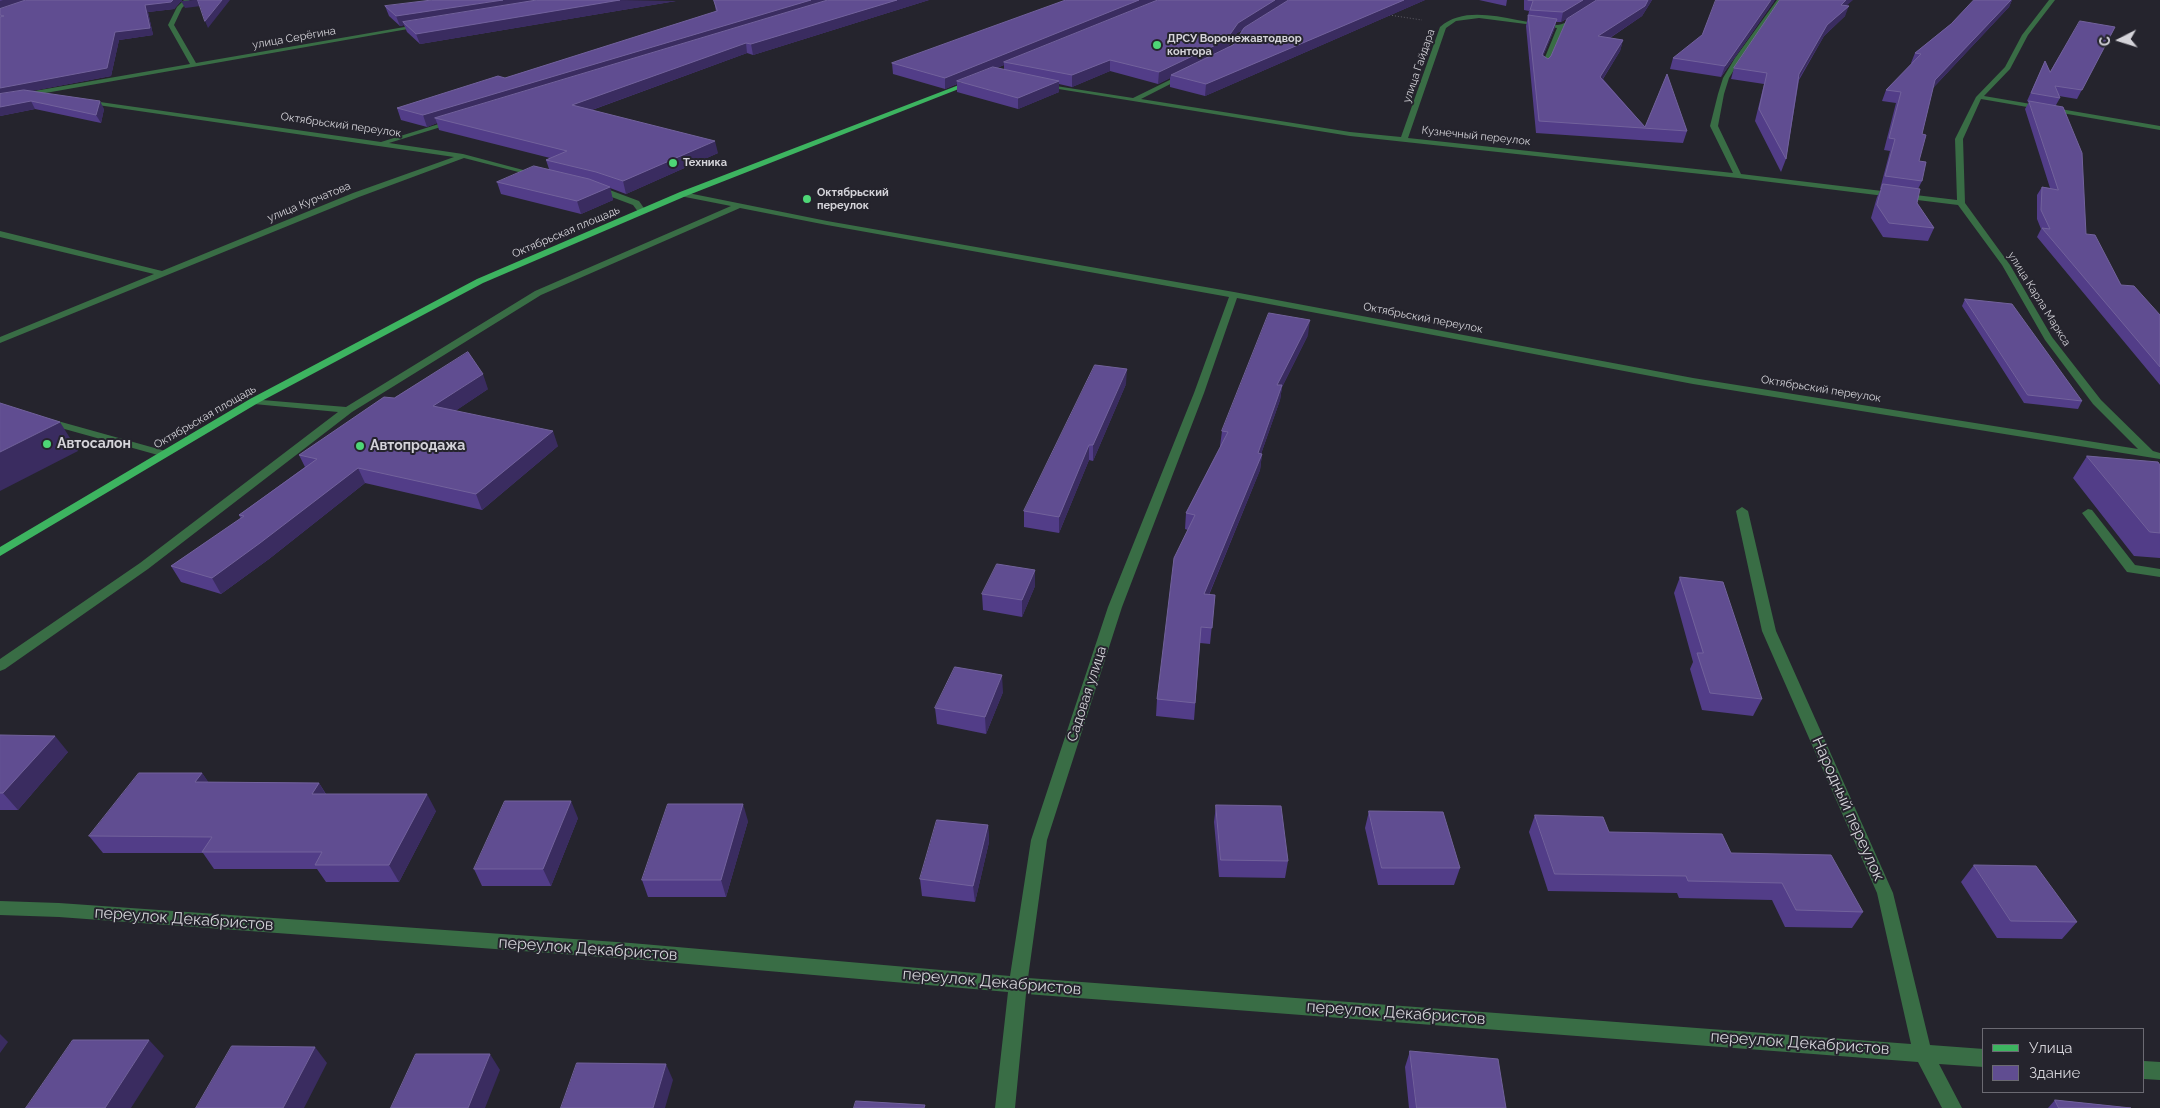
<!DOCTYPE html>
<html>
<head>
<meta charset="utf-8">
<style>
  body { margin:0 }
  #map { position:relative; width:2160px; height:1108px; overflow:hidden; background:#25242d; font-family:Raleway,sans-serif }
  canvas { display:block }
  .legend { position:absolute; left:1982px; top:1028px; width:162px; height:65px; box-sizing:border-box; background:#25242d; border:1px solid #6b6a72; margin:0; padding:6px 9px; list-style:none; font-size:15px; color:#d4d3d9 }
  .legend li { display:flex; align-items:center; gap:10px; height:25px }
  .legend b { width:25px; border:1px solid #6b6a72 }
  .north { position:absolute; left:2095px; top:15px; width:50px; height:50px; -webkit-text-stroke:4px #25242d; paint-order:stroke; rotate:265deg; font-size:14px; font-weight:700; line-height:20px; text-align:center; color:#d4d3d9 }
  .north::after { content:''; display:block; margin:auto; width:18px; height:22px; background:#d4d3d9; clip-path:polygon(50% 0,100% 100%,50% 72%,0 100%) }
</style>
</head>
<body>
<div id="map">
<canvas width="2160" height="1108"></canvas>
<ul class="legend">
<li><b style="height:6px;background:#3db460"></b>Улица</li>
<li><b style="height:14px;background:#604d91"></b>Здание</li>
</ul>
<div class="north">С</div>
</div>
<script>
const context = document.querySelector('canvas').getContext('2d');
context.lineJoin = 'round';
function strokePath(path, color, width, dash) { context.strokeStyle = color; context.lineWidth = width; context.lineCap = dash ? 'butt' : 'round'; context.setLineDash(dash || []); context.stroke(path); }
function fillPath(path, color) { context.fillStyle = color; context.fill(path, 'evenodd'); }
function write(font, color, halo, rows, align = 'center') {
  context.font = font + ' Raleway,sans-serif'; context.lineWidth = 4; context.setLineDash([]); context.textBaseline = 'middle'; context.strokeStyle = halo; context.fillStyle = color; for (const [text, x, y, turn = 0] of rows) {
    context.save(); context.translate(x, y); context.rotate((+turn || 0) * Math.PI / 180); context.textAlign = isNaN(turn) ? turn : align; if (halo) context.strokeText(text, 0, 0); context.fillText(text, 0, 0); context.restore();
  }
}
strokePath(new Path2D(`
  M1389,15L1422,20`), '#605f67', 1, [1, 2]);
fillPath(new Path2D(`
  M184,0H190L182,8L174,25L196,63L422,24L425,26L0,101V97L190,64L168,25L177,7Z
  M1601,0H1608L1563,28L1547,67L1544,69L1541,67L1557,28L1479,18L1456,21L1446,28L1408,138L1733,173L1710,126L1718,94L1723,78L1735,58L1777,0H1783L1741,58L1729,78L1724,94L1718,126L1741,174L1957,200L1955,139L1976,97L2005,67L2022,35L2049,0H2055L2028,35L2010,69L1984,96L2160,126V130L1981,99L1963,139L1965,203L2010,265L2052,337L2101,400L2153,451L2160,453V459L1693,384L1237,298L1204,393L1122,607L1047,840L1028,978L1911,1044L1877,893L1762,631L1736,511L1742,507L1748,511L1776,631L1893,893L1930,1045L1984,1049V1067L1939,1064L1962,1108H1942L1918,1062L1026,994L1015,1108H995L1008,992L631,959L59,917L0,915V901L59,903L631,943L1010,976L1031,840L1108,607L1194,393L1229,297L827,225L740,208L541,295L352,412L148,569L5,669L0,671V659L140,563L338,412L254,404L250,403V399L346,407L535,291L731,206L680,196L679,194L683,192L827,221L1234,292L1693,378L2138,449L2093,404L2045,340L2002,265L1958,205L1738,178L1350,136L1040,86L1043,84L1133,98L1184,73L1186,76L1141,99L1350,132L1401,137L1440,27C1470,0 1522,26 1557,25C1567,25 1592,6 1601,0Z
  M86,100L381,142L455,119L458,121L457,122L389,143L463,154L542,175L538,177L464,158L359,197L0,343V337L154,274L0,237V231L162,271L353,193L454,157L84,103L83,102Z
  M593,186H599L639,201L646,211L639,213L633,205L593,190Z
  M47,418L169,452L171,454L165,457L43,423L42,421Z
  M2088,509L2092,510L2135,565L2160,569V577L2127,572L2082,513Z
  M2144,1061L2160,1062V1080L2144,1079Z`), '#396d45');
fillPath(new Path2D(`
  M972,80L974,83L686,196L483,283L258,403L0,556V547L250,399L477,279L680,192Z`), '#3db460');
fillPath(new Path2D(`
  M0,0H182L174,9L148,12L153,35L119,40L111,76L31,91L104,109L101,123L35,109L0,116Z
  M714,0H929L753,55L747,53L592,110L718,153L626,194L610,188L613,200L581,214L501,194L497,182L549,169L546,160L550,158L439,130L437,123L427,127L401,120L397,108L505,78L716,12Z
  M1066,0H1425L1205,96L1170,87V78L1158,84L1110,71L1072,87L1059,84V92L1018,109L957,92V84L945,89L893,74L892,63ZM1243,30L1233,45L1228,47L1237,33ZM1004,65V70L997,68Z
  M1479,0H1507L1506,6Z
  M1524,0H1652L1642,16L1610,38L1623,40L1620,51L1603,79L1645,127L1687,131L1683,143L1536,133L1526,26L1529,11L1524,10ZM1577,13L1551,56L1548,59L1543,56L1554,30L1556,22H1561Z
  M1775,0L1721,77L1670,69L1673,58Z
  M1974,0H2012L2009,7L1933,88L1922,134L1919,161L1922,181L1918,189L1917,203L1934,228L1928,241L1883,237L1871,218L1877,197L1881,189H1880L1890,151L1884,150L1896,103L1882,101L1886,90L1912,64L1911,63L1915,53L1951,24Z
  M676,1L420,44L407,32L404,25L400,26L389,16L385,6Z
  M1847,5L1845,16L1824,36L1799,80L1786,159L1781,172L1755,121L1764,84L1731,79L1734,68Z
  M2115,27L2077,99L2059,96L2060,98L2056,105L2086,234L2121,285L2160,315V385L2037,237L2041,229L2037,219V195L2042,187L2050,188L2025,109L2029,102L2027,101L2045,61L2050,72Z
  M1965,299L2082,401L2078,409L2024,403L1962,306Z
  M1308,335L1282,387L1280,400L1261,454H1262L1260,470L1209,595H1215L1210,644L1200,643L1194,720L1156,716L1157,699L1188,530L1185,529L1186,513L1221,446H1220L1222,431Z
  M1126,384L1093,461L1089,460L1059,533L1024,527V511Z
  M488,389L455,411L558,446L482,510L365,483L269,559L221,594L181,582L171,566L241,519L239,515L305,467L299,455L394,398Z
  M2087,456L2160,465V558L2134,556L2073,478Z
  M1680,577L1762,699L1753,716L1702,710L1690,669L1693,662L1674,593Z
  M1035,586L1022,617L983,610L982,594Z
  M1003,692L986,734L937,724L935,708Z
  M0,735L68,752L18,810H0Z
  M202,773L208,782L319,783L326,794L436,811L399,882H326L317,869H214L203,853H103L89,836Z
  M1216,805L1288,861L1285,878L1219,877L1214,822Z
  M1369,811L1460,868L1454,885H1378L1365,828Z
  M1535,815L1609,832L1731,853L1863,912L1852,928L1785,927L1772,900L1679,898L1677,893L1548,891L1529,832Z
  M578,818L551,886H482L474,869Z
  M748,821L726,897H648L642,880Z
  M988,825L989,842L975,902L922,896L920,879Z
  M1974,865L2077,922L2062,939L1997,938L1961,882Z
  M1410,1051L1506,1108H1409L1405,1067Z
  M2055,1100L2131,1108H2048Z`), '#523d88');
fillPath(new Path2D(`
  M3,0H29L0,9V1Z
  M173,0H182L174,9L148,12L153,35L119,40L111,76L0,97V88L115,32L145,5Z
  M194,0H199L201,6L185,8L181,1Z
  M222,0H230L208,28L205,21Z
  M503,0H569L403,22L404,25L400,26L396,16Z
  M620,0L676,1L420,44L416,34Z
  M811,0H845L435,118L437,123L427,127L423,115Z
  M897,0H929L753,55L751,44Z
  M1139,0H1164L1004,62V65L961,83L957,81V84L945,89V78Z
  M1275,0H1289L1237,33L1226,51L1171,75L1170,78L1158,84L1159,72Z
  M1404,0H1425L1205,96L1206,84Z
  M1583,0H1597L1561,22L1563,12Z
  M1648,0H1652L1642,16L1596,47L1598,36Z
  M1771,0H1775L1721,77L1725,66Z
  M1846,0H1853L1837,14L1841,5Z
  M2011,0H2012L2009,7L1930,91L1935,80Z
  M1849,6L1845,16L1824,36L1795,85L1799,74L1827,25Z
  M1557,19L1554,30L1539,66L1542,55Z
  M1623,40L1620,51L1597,88L1600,77Z
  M746,43L747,53L575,116L572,105Z
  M1110,60V71L1072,87V75Z
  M1059,81V92L1018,109V98Z
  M31,101L35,109L0,116V107Z
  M100,101L104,109L101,123L96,115Z
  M715,141L718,153L626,194L623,181Z
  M610,187L613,200L581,214L577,201Z
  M1310,320L1308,335L1282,387L1280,400L1257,465L1262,454L1260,470L1202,611L1204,594L1258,453L1277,385Z
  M1127,369L1126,384L1093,461V445Z
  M483,374L488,389L439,422L433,406Z
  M60,422L78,451L0,491V452Z
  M553,431L558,446L482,510L476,494Z
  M1089,445V460L1059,533V517Z
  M358,468L365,483L269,559L221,594L212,578Z
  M1035,570V586L1022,617V600Z
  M1002,675L1003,692L986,734L985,717Z
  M55,736L68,752L18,810L3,793Z
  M202,773L214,790L195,782Z
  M319,783L329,800L312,794Z
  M427,794L436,811L399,882L389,865Z
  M571,801L578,818L551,886L543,869Z
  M743,804L748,821L726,897L721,880Z
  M988,825L989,842L975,902L973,886Z
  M0,1034L8,1042L0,1053Z
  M149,1040L164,1056L131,1108H105Z
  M315,1047L327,1063L304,1108H283Z
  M490,1054L500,1070L485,1108H468Z
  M666,1064L673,1080L665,1108H653Z`), '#3a2c60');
const building = new Path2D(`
  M26,0H173L171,2L145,5L150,28L115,32L107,68L0,88V17L4,16L0,15V9Z
  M198,0H222L205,21Z
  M432,0H503L396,16L385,6Z
  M537,0H620L416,34L403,22Z
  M714,0H811L423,115L397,108L498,76L505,78L717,11Z
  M828,0H897L751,44L746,43L572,105L715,141L623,181L596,172L546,160L567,151L435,118Z
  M1066,0H1139L945,78L892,63Z
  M1158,0H1275L1238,23L1226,40L1159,72L1110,60L1072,75L1004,62Z
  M1289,0H1404L1206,84L1171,75L1233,45L1244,28Z
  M1528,0H1583L1563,12L1530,10L1533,1Z
  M1597,0H1648L1645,6L1598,36L1623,40L1600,77L1645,127L1667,74L1687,131L1539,121L1528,15L1557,19L1542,55L1548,59L1551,56L1567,19Z
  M1716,0H1771L1725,66L1673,58L1702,35Z
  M1780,0H1846L1841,5L1849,6L1827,25L1799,74L1786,159L1759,109L1767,73L1734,68Z
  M1974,0H2011L1935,80L1922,134L1926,135L1919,161L1926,162L1922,181L1885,176L1895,139L1889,138L1901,92L1886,90L1921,54L1915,53L1951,24Z
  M2080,21L2115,27L2082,90L2055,86L2060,98L2031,93L2045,61L2050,72Z
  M993,67L1059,81L1018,98L957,81Z
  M24,90L100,101L96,115L31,101L0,107V94Z
  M2029,101L2063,107L2082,153L2086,234L2095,235L2121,285L2134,286L2160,315V367L2042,228L2050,229L2041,210L2042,187L2058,190Z
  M534,166L589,179L610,187L577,201L497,182Z
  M1883,184L1920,189L1917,203L1934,228L1889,223L1877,205Z
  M1965,299L2012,304L2082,401L2028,395Z
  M1269,313L1310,320L1277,385H1282L1258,453L1262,454L1204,594L1215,595L1212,628L1201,627L1195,703L1157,699L1174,558L1195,515L1186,513L1228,432L1222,431Z
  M468,352L483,374L433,406L553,431L476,494L358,468L260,543L212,578L171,566L244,516L239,515L317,459L299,455L384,397L394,398Z
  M1095,365L1127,369L1093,445H1089L1059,517L1024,511Z
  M0,403L60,422L0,452Z
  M2087,456L2158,462L2160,465V533L2150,532Z
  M997,564L1035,570L1022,600L982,594Z
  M1680,577L1723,582L1762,699L1710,693L1697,653H1703Z
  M955,667L1002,675L985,717L935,708Z
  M0,735L55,736L3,793H0Z
  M139,773H202L195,782L319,783L312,794H427L389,865H315L322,852H202L212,837L89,836Z
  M505,801H571L543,869H474Z
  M668,804H743L721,880H642Z
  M1216,805L1281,806L1288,861L1221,860Z
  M1369,811L1443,812L1460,868H1382Z
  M1535,815L1603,817L1609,832L1722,834L1731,853L1831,855L1863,912L1796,910L1782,883L1688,881L1686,876L1555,874Z
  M937,820L988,825L973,886L920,879Z
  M1974,865L2036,866L2077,922L2011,921Z
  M73,1040H149L105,1108H26Z
  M232,1046L315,1047L283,1108H196Z
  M1410,1051L1498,1059L1506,1108H1417Z
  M416,1054H490L468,1108H391Z
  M577,1063L666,1064L653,1108H561Z
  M2055,1100L2131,1108H2059Z
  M856,1101L925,1105L924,1108H854Z`);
fillPath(building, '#604d91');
strokePath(building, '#72629c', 1);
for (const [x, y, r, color] of [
  [1157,45,5,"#4ed676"],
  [673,163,5,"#4ed676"],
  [807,199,5,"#4ed676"],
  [47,444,5,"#4ed676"],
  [360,446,5,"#4ed676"]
]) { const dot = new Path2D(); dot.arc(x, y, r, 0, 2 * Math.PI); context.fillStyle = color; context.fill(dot); strokePath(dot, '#25242d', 2); }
write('11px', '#d4d3d9', '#25242d', [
  ["улица Серёгина",294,38,-10],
  ["улица Гайдара",1419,66,-71],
  ["Октябрьский переулок",341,125,8],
  ["Кузнечный переулок",1476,136,6],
  ["улица Курчатова",309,202,-22],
  ["Октябрьская площадь",566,232,-23],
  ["улица Карла Маркса",2039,299,58],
  ["Октябрьский переулок",1423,318,11],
  ["Октябрьский переулок",1821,389,9],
  ["Октябрьская площадь",205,417,-30]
]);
write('bold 11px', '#d4d3d9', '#25242d', [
  ["ДРСУ Воронежавтодвор",1167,39],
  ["контора",1167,52],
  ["Техника",683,163],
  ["Октябрьский",817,193],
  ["переулок",817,206]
], 'left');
write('bold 14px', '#d4d3d9', '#25242d', [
  ["Автосалон",57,444],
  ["Автопродажа",370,446]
], 'left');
write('14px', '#d4d3d9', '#25242d', [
  ["Садовая улица",1087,694,-72]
]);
write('16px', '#d4d3d9', '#25242d', [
  ["Народный переулок",1848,809,66],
  ["переулок Декабристов",184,919,4],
  ["переулок Декабристов",588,949,4],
  ["переулок Декабристов",992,982,5],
  ["переулок Декабристов",1396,1013,4],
  ["переулок Декабристов",1800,1043,4]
]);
</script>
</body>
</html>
